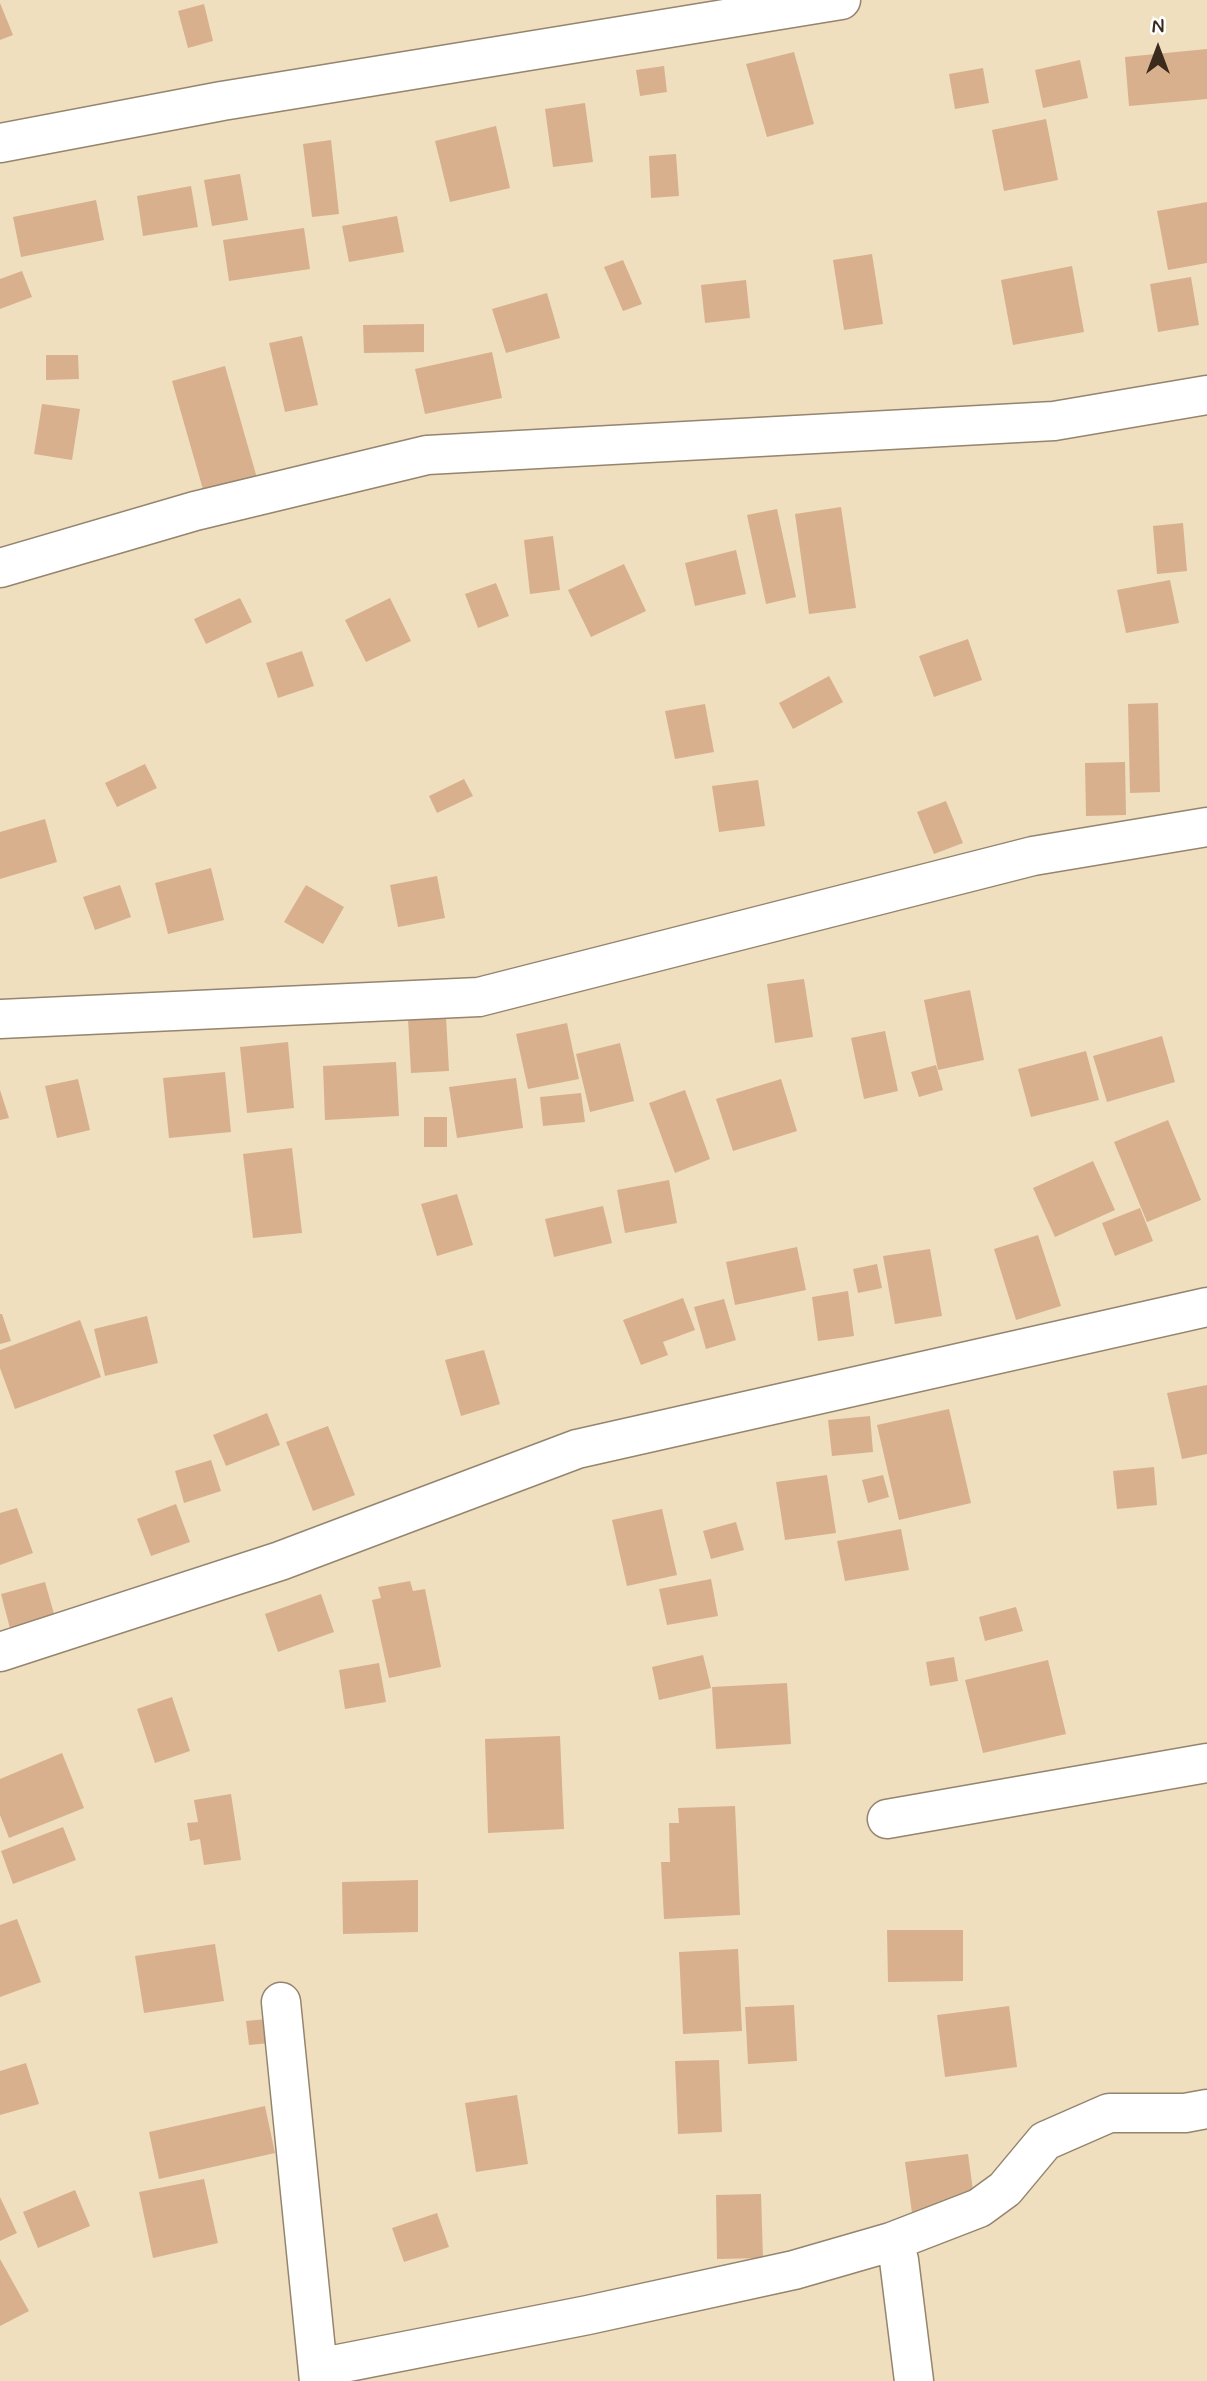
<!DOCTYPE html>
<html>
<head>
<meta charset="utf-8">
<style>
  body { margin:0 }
  #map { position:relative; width:1207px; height:2381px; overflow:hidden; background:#efdfbe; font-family:Mynerve,sans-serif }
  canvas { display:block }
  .north { position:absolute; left:1123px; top:14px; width:70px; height:70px; -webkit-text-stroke:5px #fff; paint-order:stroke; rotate:0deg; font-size:19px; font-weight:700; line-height:28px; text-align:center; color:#3b2a1e }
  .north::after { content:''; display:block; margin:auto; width:24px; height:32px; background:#3b2a1e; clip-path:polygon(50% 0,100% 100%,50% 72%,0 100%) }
</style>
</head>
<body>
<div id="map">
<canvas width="1207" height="2381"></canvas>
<div class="north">N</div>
</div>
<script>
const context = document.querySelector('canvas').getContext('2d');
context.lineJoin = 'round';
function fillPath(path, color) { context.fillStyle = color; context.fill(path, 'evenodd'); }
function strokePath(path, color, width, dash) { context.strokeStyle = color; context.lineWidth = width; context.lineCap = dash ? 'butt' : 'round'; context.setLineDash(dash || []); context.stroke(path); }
fillPath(new Path2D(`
  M0,3L13,35L0,40Z
  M204,4L213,41L188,48L178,11Z
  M1207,49V99L1129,106L1125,57Z
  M794,52L814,124L767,137L746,64Z
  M1080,60L1088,98L1043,108L1035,70Z
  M664,66L667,92L640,96L636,70Z
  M983,68L989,103L955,109L949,74Z
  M585,103L593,162L553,167L545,109Z
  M1046,119L1058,180L1004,191L992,130Z
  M496,126L510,188L450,202L435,141Z
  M331,140L339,214L312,217L303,144Z
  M676,154L679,196L651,198L649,156Z
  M240,174L248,220L212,226L204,180Z
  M191,186L198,227L143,236L137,196Z
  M96,200L104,240L21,257L13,217Z
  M1207,202V263L1168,270L1157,211Z
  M397,216L404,252L349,262L342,226Z
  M304,228L310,269L229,281L223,240Z
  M872,254L883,324L844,330L833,260Z
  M623,260L642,304L623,311L604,267Z
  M1072,266L1084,332L1013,345L1001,280Z
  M22,271L32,297L0,309V279Z
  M1191,277L1199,325L1158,332L1150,284Z
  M746,280L750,318L705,323L701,285Z
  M547,293L560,338L506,353L492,309Z
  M424,324V352L364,353L363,325Z
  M302,336L318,405L285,412L269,343Z
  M492,352L502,398L425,414L415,369Z
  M46,355H78L79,379L46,380Z
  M225,366L257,478L204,493L172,381Z
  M42,404L80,409L72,460L34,454Z
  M841,507L856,608L809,614L795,514Z
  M777,509L796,597L766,604L747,515Z
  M1183,523L1187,571L1157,574L1153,526Z
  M553,536L560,590L530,594L524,540Z
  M736,550L746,594L695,606L685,563Z
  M624,564L646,611L591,637L568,590Z
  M1170,580L1179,623L1126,633L1117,590Z
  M496,583L509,616L478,628L465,594Z
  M240,598L252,622L206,644L194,619Z
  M390,598L411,641L366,662L345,620Z
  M968,639L982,680L934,697L919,656Z
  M302,651L314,686L278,698L266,663Z
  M829,676L843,702L793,729L779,703Z
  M1158,703L1160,792L1130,793L1128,704Z
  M705,704L714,752L675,759L665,711Z
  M1125,762L1126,815L1086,816L1085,763Z
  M145,764L157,788L117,807L105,783Z
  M464,779L473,796L437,813L429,796Z
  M758,780L765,826L719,832L712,786Z
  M946,801L963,843L934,854L917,812Z
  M45,819L57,862L0,879V832Z
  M211,868L224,920L168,934L155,883Z
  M437,876L445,918L398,927L390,885Z
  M120,885L131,917L95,930L83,897Z
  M306,885L344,907L323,944L284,922Z
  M804,979L813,1037L775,1043L767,984Z
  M970,990L984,1060L938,1070L924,1000Z
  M446,1017L449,1071L411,1073L408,1019Z
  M567,1023L579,1079L528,1089L516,1034Z
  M885,1031L898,1091L864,1099L851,1038Z
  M1162,1036L1175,1082L1107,1102L1093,1056Z
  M288,1042L294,1108L247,1113L240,1047Z
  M620,1043L634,1101L590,1112L576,1054Z
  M1086,1051L1099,1100L1031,1117L1018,1069Z
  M396,1062L399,1116L325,1120L323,1066Z
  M936,1065L943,1090L919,1097L911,1072Z
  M225,1072L231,1132L169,1138L163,1078Z
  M516,1078L523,1128L457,1138L449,1087Z
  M78,1079L90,1130L57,1138L45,1086Z
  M781,1079L797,1131L733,1151L716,1099Z
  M0,1090L9,1118L0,1120Z
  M685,1090L710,1159L675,1173L649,1103Z
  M581,1093L585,1122L543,1126L540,1097Z
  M424,1117H447V1147H424Z
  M1168,1120L1201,1200L1147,1222L1114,1142Z
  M292,1148L302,1233L253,1238L243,1154Z
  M1093,1161L1115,1210L1055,1237L1033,1188Z
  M669,1180L677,1223L625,1233L617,1190Z
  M457,1194L473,1245L437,1256L421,1204Z
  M603,1206L612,1243L554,1257L545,1219Z
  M1140,1208L1153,1241L1115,1256L1102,1223Z
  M1038,1235L1061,1306L1016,1320L994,1249Z
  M797,1247L806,1290L735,1305L726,1262Z
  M930,1249L942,1316L895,1324L883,1256Z
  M877,1264L882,1288L858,1293L853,1269Z
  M848,1291L854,1336L818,1341L812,1297Z
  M683,1298L695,1330L663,1342L668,1355L641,1365L623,1320Z
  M724,1299L736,1340L706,1349L694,1307Z
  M0,1314H2L11,1341L0,1344Z
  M147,1316L158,1363L105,1376L94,1329Z
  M80,1320L101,1377L15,1409L0,1368V1350Z
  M484,1350L500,1404L461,1416L445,1360Z
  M1207,1385V1454L1182,1459L1167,1393Z
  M949,1409L971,1503L899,1520L877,1425Z
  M267,1413L280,1445L226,1466L213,1435Z
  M870,1416L873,1452L832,1456L828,1420Z
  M328,1426L355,1495L313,1511L286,1442Z
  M211,1460L221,1491L184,1503L175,1471Z
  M1154,1467L1157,1505L1117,1509L1113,1471Z
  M827,1475L836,1533L785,1540L776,1482Z
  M883,1475L889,1497L868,1503L862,1480Z
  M176,1504L190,1542L151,1556L137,1519Z
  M17,1508L33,1553L0,1565V1513Z
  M662,1509L677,1575L627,1586L612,1520Z
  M736,1522L744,1550L711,1559L703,1531Z
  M901,1529L909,1570L845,1581L837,1541Z
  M711,1579L718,1616L667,1625L659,1589Z
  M410,1581L413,1591L425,1589L441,1667L389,1678L372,1600L381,1598L378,1587Z
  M45,1582L58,1628L13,1640L1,1594Z
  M321,1594L334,1632L278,1652L265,1614Z
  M1016,1607L1023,1631L985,1641L979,1617Z
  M703,1655L711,1688L659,1700L652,1667Z
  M954,1657L958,1681L930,1686L926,1662Z
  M1048,1660L1066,1734L983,1753L965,1680Z
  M379,1663L386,1702L345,1709L339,1670Z
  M787,1683L791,1744L716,1749L712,1687Z
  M172,1697L190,1751L155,1763L137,1709Z
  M560,1736L564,1829L488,1833L485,1739Z
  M62,1753L84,1808L9,1838L0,1815V1779Z
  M231,1794L241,1860L204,1865L200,1839L190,1841L187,1823L198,1822L194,1800Z
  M735,1806L740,1915L664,1919L661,1862H670L669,1823H679L678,1808Z
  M63,1827L76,1860L13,1884L1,1851Z
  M418,1880V1932L343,1934L342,1882Z
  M17,1919L41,1982L0,1997V1925Z
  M887,1930H963V1981L888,1982Z
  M215,1944L224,2001L144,2013L135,1956Z
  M738,1949L742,2031L683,2034L679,1952Z
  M794,2005L797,2061L748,2064L745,2007Z
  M1009,2006L1017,2067L945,2077L937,2015Z
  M267,2019L270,2043L249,2045L246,2021Z
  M719,2060L722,2132L678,2134L675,2061Z
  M26,2063L39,2104L0,2115V2071Z
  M517,2095L528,2164L476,2172L465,2103Z
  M265,2106L275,2153L159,2179L149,2132Z
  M968,2154L975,2205L912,2213L905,2162Z
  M204,2179L218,2243L153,2258L139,2192Z
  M75,2190L90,2226L38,2248L23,2212Z
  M761,2194L763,2258L717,2259L716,2195Z
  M0,2197L17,2233L0,2241Z
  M437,2213L449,2247L404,2262L392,2228Z
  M0,2259L29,2311L0,2326Z`), '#d8b08d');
const minor = new Path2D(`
  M0,143L222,101L841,0
  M0,568L195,511L427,455L1054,421L1207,395
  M0,1019L479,997L1033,856L1207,827
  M0,1652L280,1561L577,1449L1207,1307
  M887,1819L1207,1763
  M281,2002L319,2381
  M891,2242L899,2260L914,2381
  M318,2368L588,2315L794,2270L891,2242L979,2208L1005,2189L1045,2141L1109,2113H1185L1207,2109`);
strokePath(minor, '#95846e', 41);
strokePath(minor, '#fff', 38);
</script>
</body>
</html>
